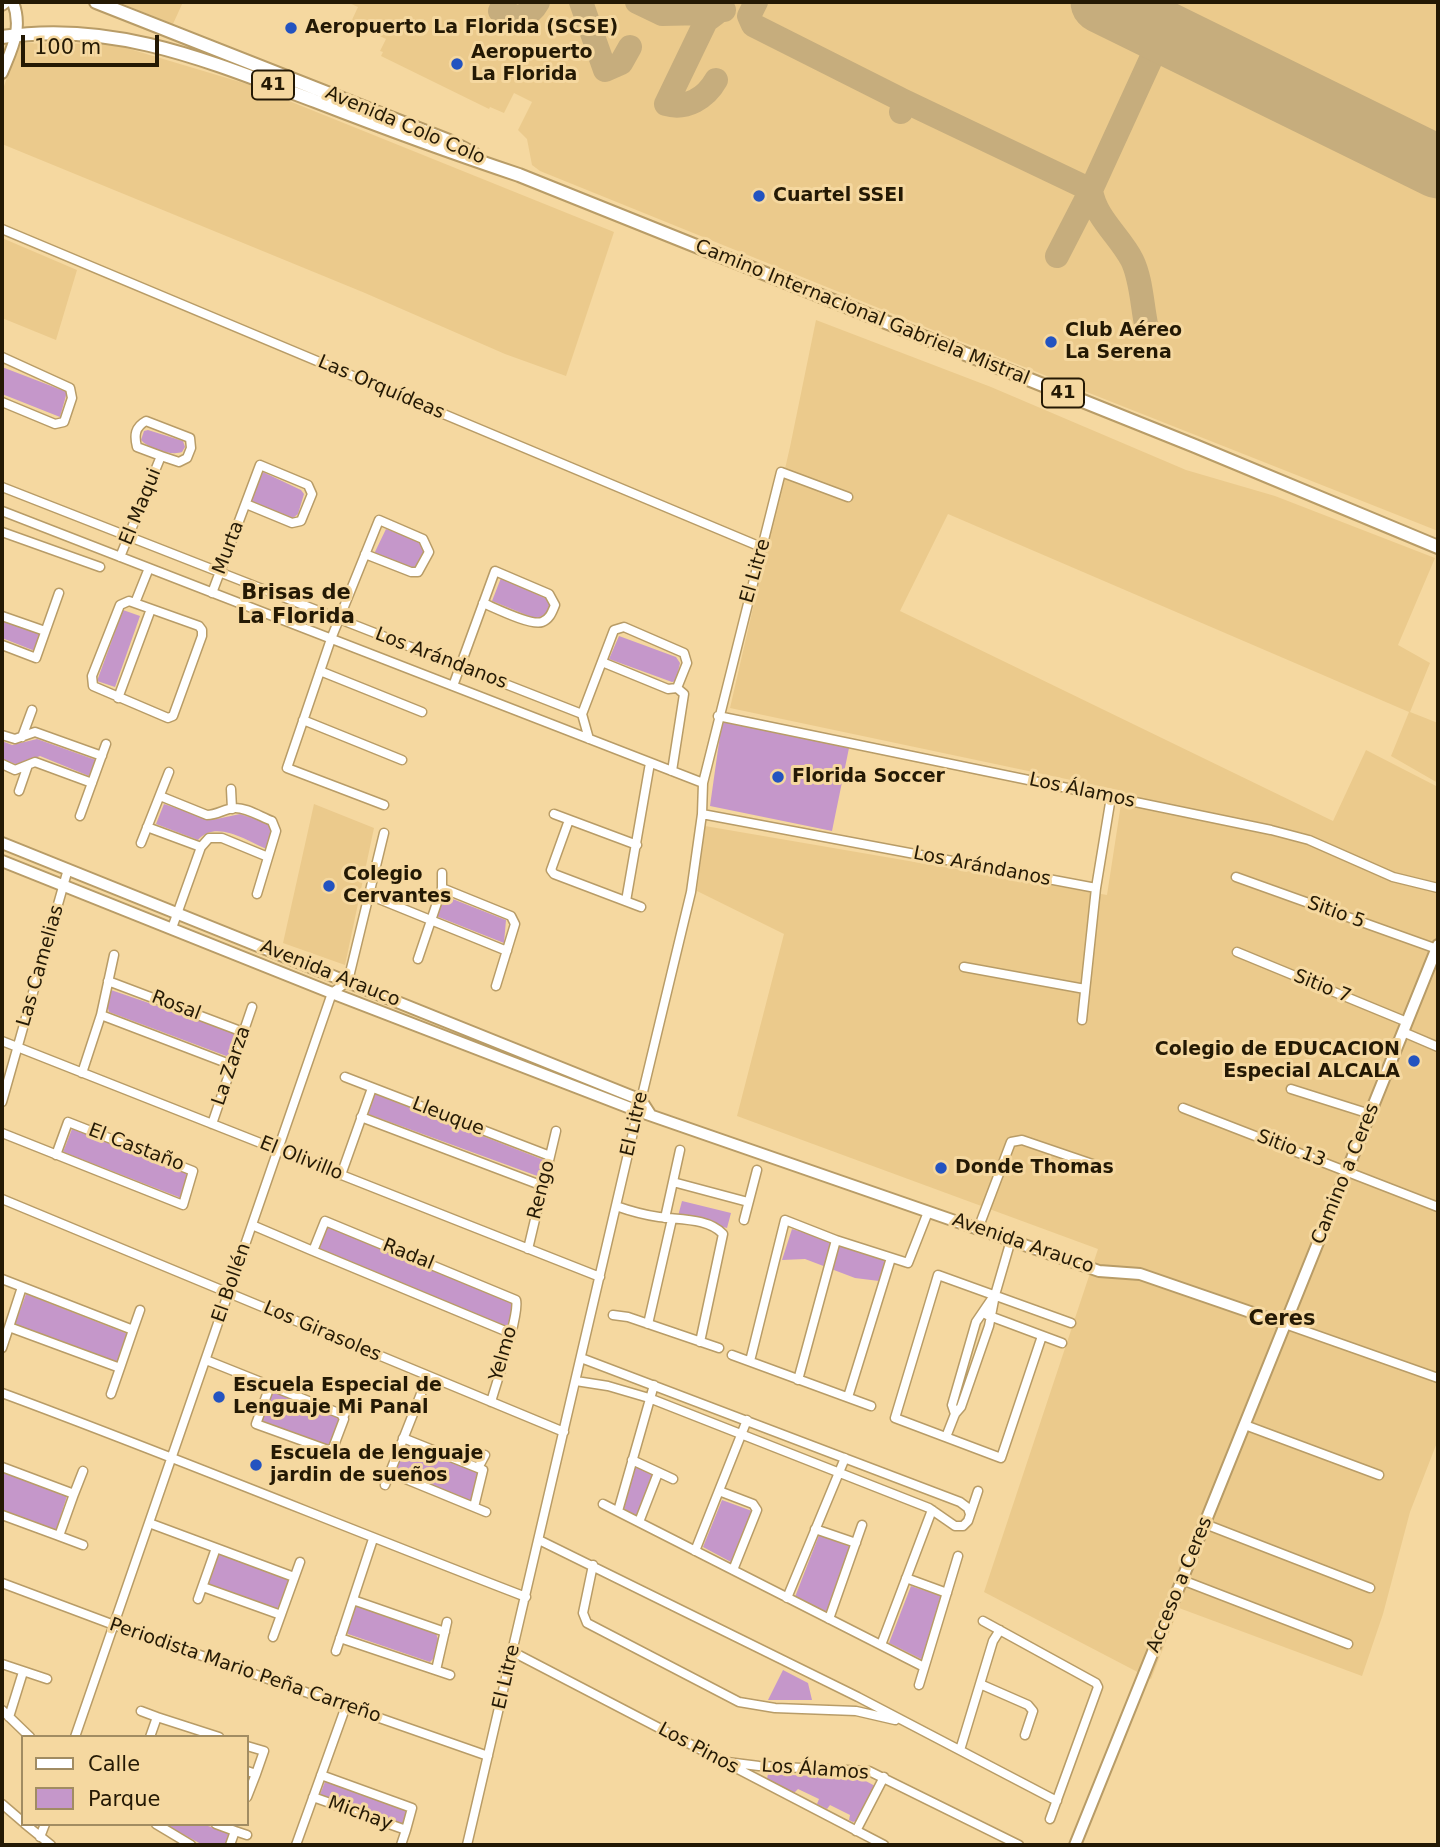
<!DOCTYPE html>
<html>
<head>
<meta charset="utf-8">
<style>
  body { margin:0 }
  #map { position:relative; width:1440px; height:1847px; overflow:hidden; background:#f5d8a0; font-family:"DejaVu Sans",sans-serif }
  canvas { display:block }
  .frame { position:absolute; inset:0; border:4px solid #241904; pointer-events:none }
  .legend { position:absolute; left:21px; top:1735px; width:228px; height:91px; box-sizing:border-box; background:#f5d8a0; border:2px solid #a18c62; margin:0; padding:9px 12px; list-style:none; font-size:21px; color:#241904 }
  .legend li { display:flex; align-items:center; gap:14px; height:35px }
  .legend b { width:35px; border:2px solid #a18c62 }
  .scale { position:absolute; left:21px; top:35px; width:138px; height:32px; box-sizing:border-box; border:4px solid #241904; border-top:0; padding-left:9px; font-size:21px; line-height:24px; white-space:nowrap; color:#241904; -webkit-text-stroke:5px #f5d8a0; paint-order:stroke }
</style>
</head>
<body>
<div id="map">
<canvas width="1440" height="1847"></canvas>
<div class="frame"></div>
<ul class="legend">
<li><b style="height:9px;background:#fff"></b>Calle</li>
<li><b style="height:19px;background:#c597ca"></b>Parque</li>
</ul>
<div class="scale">100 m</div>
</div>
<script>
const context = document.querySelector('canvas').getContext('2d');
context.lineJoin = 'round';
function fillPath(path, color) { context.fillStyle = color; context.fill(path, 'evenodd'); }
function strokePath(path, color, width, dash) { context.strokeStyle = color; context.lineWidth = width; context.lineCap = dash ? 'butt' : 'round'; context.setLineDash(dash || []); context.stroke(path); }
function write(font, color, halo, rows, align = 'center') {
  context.font = font + ' "DejaVu Sans",sans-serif'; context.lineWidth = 6; context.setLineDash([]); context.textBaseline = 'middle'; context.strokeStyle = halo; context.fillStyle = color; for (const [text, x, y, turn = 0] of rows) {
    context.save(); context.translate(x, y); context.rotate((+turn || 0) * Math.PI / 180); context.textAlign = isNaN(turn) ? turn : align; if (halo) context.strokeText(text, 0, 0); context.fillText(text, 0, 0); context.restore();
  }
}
fillPath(new Path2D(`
  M118,2H183L173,24Z
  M347,2H1438V531L1064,383L540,171L532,165L527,139L518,130L532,102L514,93L504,113L490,107L489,109L381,56L383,52L380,51L386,39L351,22L358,7Z
  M19,43L113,44L247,84L614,232L566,376L505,354L365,293L2,144V92Z
  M2,238L77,270L56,340L2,318Z
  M816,320L991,387L1186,470L1275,496L1435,558L1398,645L1430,663L1410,712L1438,723V783L1391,756L1409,712L948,514L900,611L1333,821L1366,750L1438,787V1440L1410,1512L1383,1614L1362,1676L1179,1608L1151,1679L984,1592L1098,1249L737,1116L784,934L697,891L705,826L1107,895L1123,791L730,708L790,447Z
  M314,804L374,828L345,965L283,943Z`), '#ebca8c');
fillPath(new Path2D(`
  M2,367L67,392L60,417L2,394Z
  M148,430L183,441L185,447L182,452C172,456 149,449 141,440L144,431Z
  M263,472L301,490L304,494L298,514L293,518L251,501Z
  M386,529L420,541L424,551L415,567L411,568L374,554Z
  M501,578L547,599L550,605L548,613L536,619L492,601Z
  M123,610L140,616L115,687L97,681Z
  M2,621L40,634L35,651L2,638Z
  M619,636L676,657L680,663L676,681L672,682L609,659Z
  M722,721L849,748L832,831L710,806Z
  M37,739L96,760L89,776L40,756L18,765L2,759V741L12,745Z
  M164,804L212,820L240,814L268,823L271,830L267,849C247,841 216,819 198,840L156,824Z
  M445,896L506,920L504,943L436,916Z
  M111,990L236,1033L238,1040L233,1055L229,1057L109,1012L107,1005Z
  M375,1094L544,1160L540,1177L368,1114Z
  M72,1129L187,1173L181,1198L63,1152Z
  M682,1201L731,1213L727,1228L678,1216Z
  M328,1223L515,1302L508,1328L318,1249Z
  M792,1229L887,1257L879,1281L855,1278L805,1259L782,1260Z
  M26,1294L128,1334L118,1362L15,1324Z
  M275,1391L337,1415L341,1421L332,1445L327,1447L264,1423L262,1420L270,1394Z
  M410,1443L476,1471L478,1475L473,1499L469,1501L396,1473V1468L405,1445Z
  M635,1467L653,1475L637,1516L623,1508Z
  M2,1472L67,1496L56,1531L2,1510Z
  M722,1500L752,1511L731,1562L703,1547Z
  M819,1535L851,1547L827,1612L795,1597Z
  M220,1554L287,1576L289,1581L280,1606L275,1610L208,1586L206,1583L216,1555Z
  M911,1586L941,1596L923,1660L889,1643Z
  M360,1606L436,1633L438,1639L434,1658L430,1662L348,1634L347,1628L353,1607Z
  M783,1670L808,1683L812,1700H768Z
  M768,1774L860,1778L877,1787L860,1820L853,1822L849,1820L850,1815L830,1805L827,1809L817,1804L819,1799L798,1789L794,1793L767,1779Z
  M326,1779L409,1809L403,1827L319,1797Z
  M164,1824H202L229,1833L225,1845H203Z`), '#c597ca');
strokePath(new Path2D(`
  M505,2L500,11C515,21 530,17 538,2
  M581,2L605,70L621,63L630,47
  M637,2L662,14L707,13L724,10
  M756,2L749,16L753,25L900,99L903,103L901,112
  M716,80C706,98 686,110 666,104L706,21L718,12
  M903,101L900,99L1091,190C1095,218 1120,236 1132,260C1141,278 1142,304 1146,324
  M1057,256L1091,190L1156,48L1165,41L1181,39`), '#c6ad7d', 24);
strokePath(new Path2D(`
  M1102,2L1438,167`), '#c6ad7d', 63);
const street = new Path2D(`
  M2,229L761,547
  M2,357L70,388L72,398L64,422L55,424L2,402
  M2,487L582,714
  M2,511L703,783
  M2,532L100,567
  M365,554L411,572H418L429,552L423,539L379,520C363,559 347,599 331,639L287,768L384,805
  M120,557L161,456L137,447C134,435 135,427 146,421L190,438L191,448L187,458L179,462L161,456
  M212,593L260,465L308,485L312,494L301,521L292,523L246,504
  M129,601L199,626L202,630V636L173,716L168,718L93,686L92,676L120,605Z
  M135,603L149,568
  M2,616L45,631
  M2,645L36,658L59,593
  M320,671L422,712
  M453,686L495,571L549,594L555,605C552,612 550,619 542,622C531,626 495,608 483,603
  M118,698L151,609
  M582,714L614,630L624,627L684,653L687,663L677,688L668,689L602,662
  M582,714L589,739
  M718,716L1271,830L1309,840L1393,877L1438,888
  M303,720L402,760
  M2,735L15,739L35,732L102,756
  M22,737L32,710
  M2,764L15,770L35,762L92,783
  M672,771L684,694L677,688
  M231,789L232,809
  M19,791L28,765
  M160,796L207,815C217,815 224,809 234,808C246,807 261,817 272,821L276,831L257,894
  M554,814L637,845
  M702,814L1096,888
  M80,816L106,744
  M569,820L551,870L554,874L641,907
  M147,827L201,847
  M141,843L169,772
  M1236,877L1437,949
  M442,888L511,916L515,924L496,986
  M369,895L507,951
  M626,901L650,763
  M172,928L201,847L209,838H222L268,857
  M1237,952L1407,1022
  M418,959L442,888V873
  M964,967L1085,989
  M108,981L243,1032
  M101,1015L232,1065
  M1082,1020L1096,888L1111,797
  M1403,1032L1438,1047
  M2,1041L600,1277
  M82,1073L101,1015L114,955
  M345,1077L550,1156
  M1291,1089L1370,1114
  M641,1100L691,892L702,814L703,783L781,472L848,497
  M2,1102L68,869
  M1183,1108L1438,1207
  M361,1117L543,1186
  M212,1124L252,1007
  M2,1133L183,1205L193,1171L68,1122L56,1155
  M341,1175L372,1088
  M673,1182L748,1202
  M2,1199L564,1432
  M616,1206C630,1211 645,1215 659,1217C680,1220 708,1218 723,1234L700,1342
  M665,1218L680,1150
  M744,1220L757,1170
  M252,1225L313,1251
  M978,1229L1011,1142L1022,1140L1107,1169
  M528,1249L556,1131
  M2,1279L133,1330L120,1368L9,1327L22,1287
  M613,1315L628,1317L719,1348
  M987,1315L1062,1343
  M648,1324L672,1219
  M1285,1324L1438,1378
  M133,1330L140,1310
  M1042,1336L1001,1458L895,1418L938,1275L1071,1323
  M2,1348L9,1327
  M732,1355L871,1406
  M581,1358L960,1502L968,1508L970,1514
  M206,1360L341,1414L344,1419L333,1448L328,1450L256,1424L270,1386
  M750,1361L785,1220L836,1240
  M798,1380L836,1240L908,1263L928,1212
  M576,1381L608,1386L649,1398L929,1508L955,1526H963L968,1521L978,1491
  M2,1393C178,1458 351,1530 526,1597
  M111,1394L120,1368
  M848,1397L891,1258
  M491,1402C496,1384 520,1314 516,1300L325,1221L313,1251L510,1333
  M955,1414L952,1405L976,1322L991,1300
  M343,1417L351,1402
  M1245,1425L1379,1475
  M946,1437L955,1414L961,1407L989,1326L995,1295L1011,1240
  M403,1438L483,1470L474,1507
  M632,1460L673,1479
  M2,1467L74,1494L59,1536L2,1515
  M478,1468L485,1455
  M391,1473L486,1512
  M385,1485L428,1376
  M719,1491L753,1504L757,1510L733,1570
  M74,1494L83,1471
  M603,1504L924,1667
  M618,1511L654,1385
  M639,1522L658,1473
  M149,1523L294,1577
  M1205,1524L1370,1588
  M815,1529L856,1543
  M59,1536L83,1545
  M539,1540L858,1697L1057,1801
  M695,1551L747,1420
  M593,1565L583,1613L587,1623L739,1702L775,1708L856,1711L895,1720
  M906,1578L947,1593
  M1182,1580L1348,1644
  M2,1583L114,1625L488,1756
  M203,1587L281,1615
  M787,1598L845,1458
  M198,1599L216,1548
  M353,1600L445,1632
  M829,1619L862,1525
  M983,1621L1096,1683L1098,1687L1050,1819
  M273,1637L300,1562
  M340,1638L450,1675
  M881,1645L932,1510
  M336,1651L373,1539
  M513,1652L884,1845
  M2,1664L47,1679
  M436,1670L447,1622
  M980,1684L1028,1705L1033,1711L1025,1735
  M919,1685L958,1556
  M2,1710L30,1737
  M141,1711L157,1717
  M9,1717L23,1672
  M75,1737L332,993L348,981L384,833
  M150,1737L157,1717L219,1737
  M247,1746L264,1751L256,1774L247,1771
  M960,1750L993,1641L1000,1630
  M727,1762L759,1766L869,1771L1019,1845
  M247,1797L256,1774
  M313,1797L406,1830L412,1808L321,1775
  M2,1804L23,1822
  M25,1824L51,1845
  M156,1824L191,1845
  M216,1824L235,1831L230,1845
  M235,1831L247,1835
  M856,1831L884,1777
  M40,1837L45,1824
  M296,1845L346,1706
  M401,1845L406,1830
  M467,1845L638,1111`);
const secondary = new Path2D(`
  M2,5L6,2
  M2,73C12,48 23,29 13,2
  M2,843L641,1100L650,1114
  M2,861L332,993L638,1111L1099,1271L1140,1274L1285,1324
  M1075,1845L1438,945`);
const primary = new Path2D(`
  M96,2L449,141L474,154
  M2,37C115,20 211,62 315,101C382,127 450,152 519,175L1195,446L1438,547`);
strokePath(street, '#b89c67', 11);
strokePath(secondary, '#b89c67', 14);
strokePath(primary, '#b89c67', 16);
strokePath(street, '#fff', 8);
strokePath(secondary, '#fff', 10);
strokePath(primary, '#fff', 12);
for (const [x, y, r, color] of [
  [291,28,7,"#2353c0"],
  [457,64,7,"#2353c0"],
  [759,196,7,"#2353c0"],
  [1051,342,7,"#2353c0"],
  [778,777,7,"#2353c0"],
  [329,886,7,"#2353c0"],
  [1414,1061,7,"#2353c0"],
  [941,1168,7,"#2353c0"],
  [219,1397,7,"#2353c0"],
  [256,1465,7,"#2353c0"]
]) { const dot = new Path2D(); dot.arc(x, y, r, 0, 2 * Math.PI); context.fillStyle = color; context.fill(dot); strokePath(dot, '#f5d8a0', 2.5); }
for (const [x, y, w] of [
  [273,85,42],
  [1063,393,42]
]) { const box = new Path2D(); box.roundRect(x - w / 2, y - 14.5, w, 29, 5); context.fillStyle = '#f5d8a0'; context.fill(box); strokePath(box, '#241904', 2); }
write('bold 18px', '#241904', null, [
  ["41",273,85],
  ["41",1063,393]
]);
write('bold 19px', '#241904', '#f5d8a0', [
  ["Aeropuerto La Florida (SCSE)",305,28],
  ["Aeropuerto",471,53],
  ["La Florida",471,75],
  ["Cuartel SSEI",773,196],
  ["Club Aéreo",1065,331],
  ["La Serena",1065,353],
  ["Florida Soccer",792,777],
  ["Colegio",343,875],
  ["Cervantes",343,897],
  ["Colegio de EDUCACION",1400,1050,"right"],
  ["Especial ALCALA",1400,1072,"right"],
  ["Donde Thomas",955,1168],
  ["Escuela Especial de",233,1386],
  ["Lenguaje Mi Panal",233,1408],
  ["Escuela de lenguaje",270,1454],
  ["jardin de sueños",270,1476]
], 'left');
write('19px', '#241904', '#f5d8a0', [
  ["Avenida Colo Colo",405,126,23],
  ["Camino Internacional Gabriela Mistral",862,313,22],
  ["Las Orquídeas",381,388,23],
  ["El Maqui",141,507,-68],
  ["Murta",229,548,-69],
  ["El Litre",756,571,-74],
  ["Los Arándanos",441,659,21],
  ["Los Álamos",1082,791,12],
  ["Los Arándanos",982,867,11],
  ["Sitio 5",1336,913,20],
  ["Las Camelias",41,966,-74],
  ["Avenida Arauco",330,974,22],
  ["Sitio 7",1322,987,22],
  ["Rosal",176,1006,21],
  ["La Zarza",232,1066,-71],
  ["Lleuque",448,1117,21],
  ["El Litre",635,1124,-77],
  ["El Castaño",136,1148,21],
  ["Sitio 13",1291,1149,21],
  ["El Olivillo",301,1159,22],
  ["Camino a Ceres",1346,1174,-68],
  ["Rengo",542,1190,-76],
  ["Avenida Arauco",1023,1244,19],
  ["Radal",408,1255,22],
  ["El Bollén",232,1283,-71],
  ["Los Girasoles",322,1332,23],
  ["Yelmo",504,1354,-74],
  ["Acceso a Ceres",1180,1585,-68],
  ["Periodista Mario Peña Carreño",245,1671,19],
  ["El Litre",507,1677,-77],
  ["Los Pinos",698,1749,28],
  ["Los Álamos",815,1770,4],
  ["Michay",360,1814,20]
]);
write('bold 21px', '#241904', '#f5d8a0', [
  ["Brisas de",296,594],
  ["La Florida",296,618],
  ["Ceres",1282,1320]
]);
</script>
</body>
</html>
